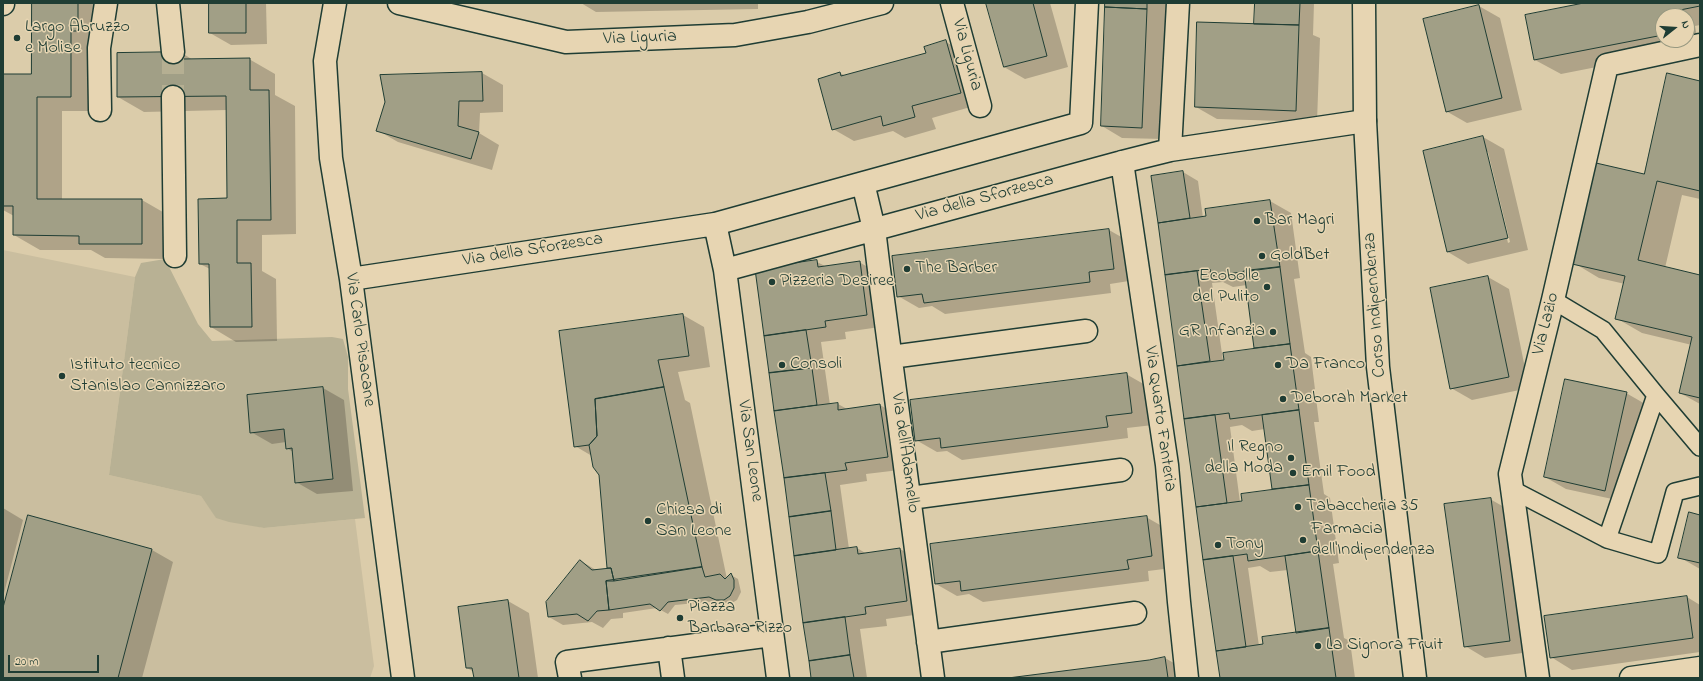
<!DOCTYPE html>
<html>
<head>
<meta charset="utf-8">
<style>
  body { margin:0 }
  #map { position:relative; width:1703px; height:681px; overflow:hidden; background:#dbccaa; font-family:"Indie Flower",sans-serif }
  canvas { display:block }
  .frame { position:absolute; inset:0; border:4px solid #1f3d34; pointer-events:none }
  .north { position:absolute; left:1655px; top:8px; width:40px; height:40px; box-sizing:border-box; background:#e7d5b2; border:1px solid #979880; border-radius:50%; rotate:73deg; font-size:11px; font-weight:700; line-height:16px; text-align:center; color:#1f3d34 }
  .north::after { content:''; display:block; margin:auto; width:14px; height:18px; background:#1f3d34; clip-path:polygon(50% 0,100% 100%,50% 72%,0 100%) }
  .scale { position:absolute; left:8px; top:655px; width:91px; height:18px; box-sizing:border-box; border:2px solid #1f3d34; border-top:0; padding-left:5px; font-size:12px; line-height:14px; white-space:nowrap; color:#1f3d34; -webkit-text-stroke:3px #e7d5b2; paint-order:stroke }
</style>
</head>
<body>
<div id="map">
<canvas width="1703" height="681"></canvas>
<div class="frame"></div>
<div class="north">N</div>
<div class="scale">20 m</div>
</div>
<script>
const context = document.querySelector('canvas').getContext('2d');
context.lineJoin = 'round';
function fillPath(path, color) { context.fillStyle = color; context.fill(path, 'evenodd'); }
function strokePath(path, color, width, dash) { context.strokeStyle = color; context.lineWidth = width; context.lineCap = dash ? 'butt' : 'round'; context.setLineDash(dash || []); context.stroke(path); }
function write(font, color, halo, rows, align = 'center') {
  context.font = font + ' "Indie Flower",sans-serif'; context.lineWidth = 3; context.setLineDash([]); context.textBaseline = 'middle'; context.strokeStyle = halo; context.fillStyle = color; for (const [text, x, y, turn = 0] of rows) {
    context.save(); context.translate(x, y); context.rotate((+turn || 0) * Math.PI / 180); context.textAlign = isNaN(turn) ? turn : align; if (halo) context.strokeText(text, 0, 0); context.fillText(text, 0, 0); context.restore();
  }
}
fillPath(new Path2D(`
  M3,250L135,277L109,475L201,496L216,517L264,528L355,519L374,666L370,678H3Z`), '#cabe9f');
fillPath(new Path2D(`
  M165,259L198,324L212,341L332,337L343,339L348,357V389L365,518L264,528L229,522L216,518L201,496L109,475L135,277L141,263Z`), '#b8b194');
fillPath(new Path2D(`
  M33,3H103L96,111H62V200H142L168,215V259L105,258L91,250H40L14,235V216L3,210V75H32Z
  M210,3H266L267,44L231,45L210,33Z
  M581,3H758V9L596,12Z
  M987,3H1050L1068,67L1025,79L1004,67Z
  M1106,3H1168L1163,139L1122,138L1102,126Z
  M1256,3H1314L1313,35L1320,38L1317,122L1217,119L1196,107L1255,25Z
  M1589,3H1700V25L1695,26L1699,47L1561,74L1535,60ZM1663,16H1687V40H1663Z
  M1479,6L1500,18L1522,110L1467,123L1446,111Z
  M946,42L967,54L981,104L932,118L936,129L905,138L893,131L854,141L833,129L819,79L840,73L846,76L927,53Z
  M182,53L193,60L249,59L275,74V95L295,106L296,234L262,235V271L276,279L277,341L236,342L211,327L210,269L200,264L228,199L227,110L144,112L118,97Z
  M482,73L503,85V112L480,113L479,133L499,145L492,170L398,142L377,130Z
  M1700,82V199L1682,195L1665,268L1700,276V404L1680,393L1692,345L1642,333L1616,318L1625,284L1599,278L1574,263L1645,175Z
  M1483,137L1504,149L1528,250L1468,264L1448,252ZM1486,152H1488L1510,242L1508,243Z
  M1183,172L1198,181L1203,218L1270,201L1291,213L1300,278L1294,279L1305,353L1311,357L1319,422H1314L1324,494L1330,498L1339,563L1333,564L1344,638L1350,641L1355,678H1221L1152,176ZM1245,270V272L1215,276V274ZM1223,282L1233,287L1247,285L1255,348L1258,349L1223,361L1212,283ZM1242,425L1252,431L1265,429L1273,489L1276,490L1240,502L1230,427ZM1260,566L1270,572L1288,570L1299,633L1259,646L1248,568Z
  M1109,230L1130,242L1135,280L1110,284L1111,293L945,314L932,306L919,308L898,296Z
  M817,262L827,267L859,262L880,274L887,326L845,332L846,339L821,342L830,405L838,404L847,409L880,405L901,417L908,469L866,474L867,481L840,485L849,549L857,548L867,554L900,549L921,561L928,613L886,619L887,626L860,629L867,678H812L756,270Z
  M1488,277L1509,289L1529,388L1472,400L1451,388Z
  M683,315L704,327L710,367L678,372L685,400L690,403L727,579L731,575L738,579L741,592L737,600L732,603H725L717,601L675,605L668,614L657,608L623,613V618L611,619L603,628L592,622L563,625L549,617L581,561L596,570L610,569L608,568L600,474L592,456L575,446Z
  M1126,374L1147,386L1153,425L1127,428L1128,438L962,460L947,451L937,452L916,440Z
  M323,388L344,400L353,491L317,494L296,482L293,452L287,448L286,442L272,444L251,432Z
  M1626,393L1647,405L1626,502L1566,489L1545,477Z
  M1490,499L1511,511L1530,652L1485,658L1465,646Z
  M3,508L23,520L3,597Z
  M29,516L152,550L173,562L142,678H3V612Z
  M1700,516V569L1679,557Z
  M1146,517L1167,529L1172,568L1148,571L1149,581L983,602L969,594L957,596L936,584Z
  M1687,597L1700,605V652L1572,670L1551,657Z
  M508,601L529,613L538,678H475L474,672L467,668L459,608Z
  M1165,658L1186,670L1187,678H1014Z`), '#0003');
const building = new Path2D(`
  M32,3H78V31H71V97H37V199H142V244H79V236L13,235V206H3V74H31Z
  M209,3H246V33H209Z
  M986,3H1033L1047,56L1004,67Z
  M1105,3H1147V9L1105,7Z
  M1255,3H1300L1299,25L1254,24Z
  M1584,3H1700V6L1670,12V16H1663V35L1534,60L1525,15Z
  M1479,5L1502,98L1446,112L1423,19Z
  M1105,7L1147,9L1142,128L1101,126Z
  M1197,22L1299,25L1296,111L1195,107Z
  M946,40L961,93L912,106L915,117L883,126L881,116L832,130L818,79L840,72L841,76L926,53L924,47Z
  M183,52V59L250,58V90H269L271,220H237V263H251L252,327H210L209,264H199L198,199L227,198L226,96L117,97V53Z
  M482,72L483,101H459L458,126L479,132L471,159L376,131L385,102L380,75Z
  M1667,73L1700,81V191L1657,181L1638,260L1700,275V398L1679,393L1692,337L1615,319L1625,276L1572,264L1596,163L1644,174Z
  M1483,136L1508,238L1447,252L1423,151Z
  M1183,171L1190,218L1158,223L1151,176Z
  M1270,200L1280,267L1211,276L1210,269L1165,275L1158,223L1206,216L1205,209Z
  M1109,229L1114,269L1089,272L1090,282L924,303L922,294L897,297L892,256Z
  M817,260L818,267L860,261L867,315L825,321L826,327L764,336L755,269Z
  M1280,267L1290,344L1254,348L1244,271Z
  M1197,271L1210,361L1177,366L1165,275Z
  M1488,276L1509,377L1450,389L1430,288Z
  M683,314L689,356L658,360L664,387L595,399L597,436L589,445L574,447L559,331Z
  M806,330L812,368L769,373L764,336Z
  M1290,344L1299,410L1230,419L1229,413L1184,419L1177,366L1224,360L1223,353Z
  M812,368L817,405L774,411L769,373Z
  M1127,373L1132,413L1106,416L1108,427L941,448L940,438L915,441L910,400Z
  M1565,379L1627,392L1605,491L1544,477Z
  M323,387L333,479L295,483L292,448L286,449L284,429L250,433L247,395Z
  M664,387L702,567L614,581L611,568H607L599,475L593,467L589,445L597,436L595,399Z
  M838,403V410L880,404L888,457L845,463L847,470L784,478L774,411Z
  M1299,410L1309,485L1272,489L1262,415Z
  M1215,415L1227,503L1196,507L1184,419Z
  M825,473L831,511L789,517L784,478Z
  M1309,485L1318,551L1248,561L1247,554L1203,560L1196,507L1242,501L1241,494Z
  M1491,498L1510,641L1464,647L1444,504Z
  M831,511L836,550L794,556L789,517Z
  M1689,512L1700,515V563L1678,558Z
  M28,515L152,549L118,678H3V608Z
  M1147,516L1152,556L1127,560L1129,569L961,591L960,581L935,584L930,544Z
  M857,547L858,554L900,548L907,601L865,607L866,614L803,623L794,556Z
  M1318,551L1329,628L1296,633L1285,556Z
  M1233,556L1246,647L1216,651L1203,560Z
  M580,560L592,570L611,568L614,581H606L609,610L597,611L588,621L577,614L548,617L546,602Z
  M702,567L705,577L720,574L725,579L731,573L734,580V588L730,596L724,600H716L709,597L668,602L660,611L650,604L609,610L606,581Z
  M1687,596L1693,638L1550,658L1544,616Z
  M508,600L519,678H474L472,668H466L458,607Z
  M845,617L850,655L809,661L803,623Z
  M1329,628L1336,678H1220L1216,651L1263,644L1262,637Z
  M850,655L854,678H811L809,661Z
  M1165,657L1168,678H1008L1149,660Z`);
fillPath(building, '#a19f86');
strokePath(building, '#1f3d34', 1);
strokePath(new Path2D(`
  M173,52V97`), '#b5af92', 22, [22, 11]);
const service = new Path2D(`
  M1553,300L1603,330L1656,395L1700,447
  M1511,489L1607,539L1658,554L1675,492L1700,486
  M1607,539L1656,395`);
const minor = new Path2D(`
  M168,3L173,52
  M335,3L325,61L331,158L351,279L403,678
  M399,3L566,42L735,35L808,22L882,3
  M952,3L980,106
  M3,4V3
  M173,97L175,256
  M100,110L99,48L106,3
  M1170,150L1178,3
  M1122,162L1167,465L1179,602L1187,678
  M715,224L725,270L778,678
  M725,270L1122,162L1170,150L1365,121
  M351,279L715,224L863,183
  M891,357L1086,331
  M910,498L1121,470
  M928,642L1135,613
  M669,648L673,678
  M570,678L567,662L772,635
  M933,678L878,262L874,229L863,183L1081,123L1087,3
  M1538,678L1510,474L1553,300L1607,65L1700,45
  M1631,678L1700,668`);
const primary = new Path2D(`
  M1364,3L1365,121L1378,367L1415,678`);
strokePath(service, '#1f3d34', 20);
strokePath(minor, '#1f3d34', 25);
strokePath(primary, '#1f3d34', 25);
strokePath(service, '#e7d5b2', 17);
strokePath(minor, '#e7d5b2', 22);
strokePath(primary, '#e7d5b2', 22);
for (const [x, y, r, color] of [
  [17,38,4,"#1f3d34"],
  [1257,221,4,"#1f3d34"],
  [1262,256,4,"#1f3d34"],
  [907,269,4,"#1f3d34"],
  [772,282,4,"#1f3d34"],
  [1267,287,4,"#1f3d34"],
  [1273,332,4,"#1f3d34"],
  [782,365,4,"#1f3d34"],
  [1278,365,4,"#1f3d34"],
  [62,376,4,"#1f3d34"],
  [1283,399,4,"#1f3d34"],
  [1291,458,4,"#1f3d34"],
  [1293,473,4,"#1f3d34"],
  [1298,507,4,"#1f3d34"],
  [648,521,4,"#1f3d34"],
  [1303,540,4,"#1f3d34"],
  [1218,545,4,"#1f3d34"],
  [680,618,4,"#1f3d34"],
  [1318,646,4,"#1f3d34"]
]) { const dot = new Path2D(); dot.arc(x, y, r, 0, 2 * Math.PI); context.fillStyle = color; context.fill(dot); strokePath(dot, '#e7d5b2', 1.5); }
write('18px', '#1f3d34', '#e7d5b2', [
  ["Largo Abruzzo",25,28],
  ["e Molise",25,49],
  ["Bar Magri",1265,221],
  ["GoldBet",1270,256],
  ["The Barber",915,269],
  ["Ecobolle",1259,277,"right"],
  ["del Pulito",1259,298,"right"],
  ["Pizzeria Desiree",780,282],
  ["GR Infanzia",1265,332,"right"],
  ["Consoli",790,365],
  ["Da Franco",1286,365],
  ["Istituto tecnico",70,366],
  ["Stanislao Cannizzaro",70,387],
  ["Deborah Market",1291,399],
  ["Il Regno",1283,448,"right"],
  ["della Moda",1283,469,"right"],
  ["Emil Food",1301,473],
  ["Tabaccheria 35",1306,507],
  ["Chiesa di",656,511],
  ["San Leone",656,532],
  ["Farmacia",1311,530],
  ["dell'Indipendenza",1311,551],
  ["Tony",1226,545],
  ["Piazza",688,608],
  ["Barbara Rizzo",688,629],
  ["La Signora Fruit",1326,646]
], 'left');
write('18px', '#1f3d34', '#e7d5b2', [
  ["Via Liguria",640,39,-2],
  ["Via Liguria",966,55,75],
  ["Via della Sforzesca",985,199,-15],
  ["Via della Sforzesca",533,251,-9],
  ["Corso Indipendenza",1376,305,-94],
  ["Via Lazio",1547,324,-76],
  ["Via Carlo Pisacane",359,340,82],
  ["Via Quarto Fanteria",1159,419,82],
  ["Via San Leone",749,451,82],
  ["Via dell'Adamello",904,453,82]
]);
</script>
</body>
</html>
